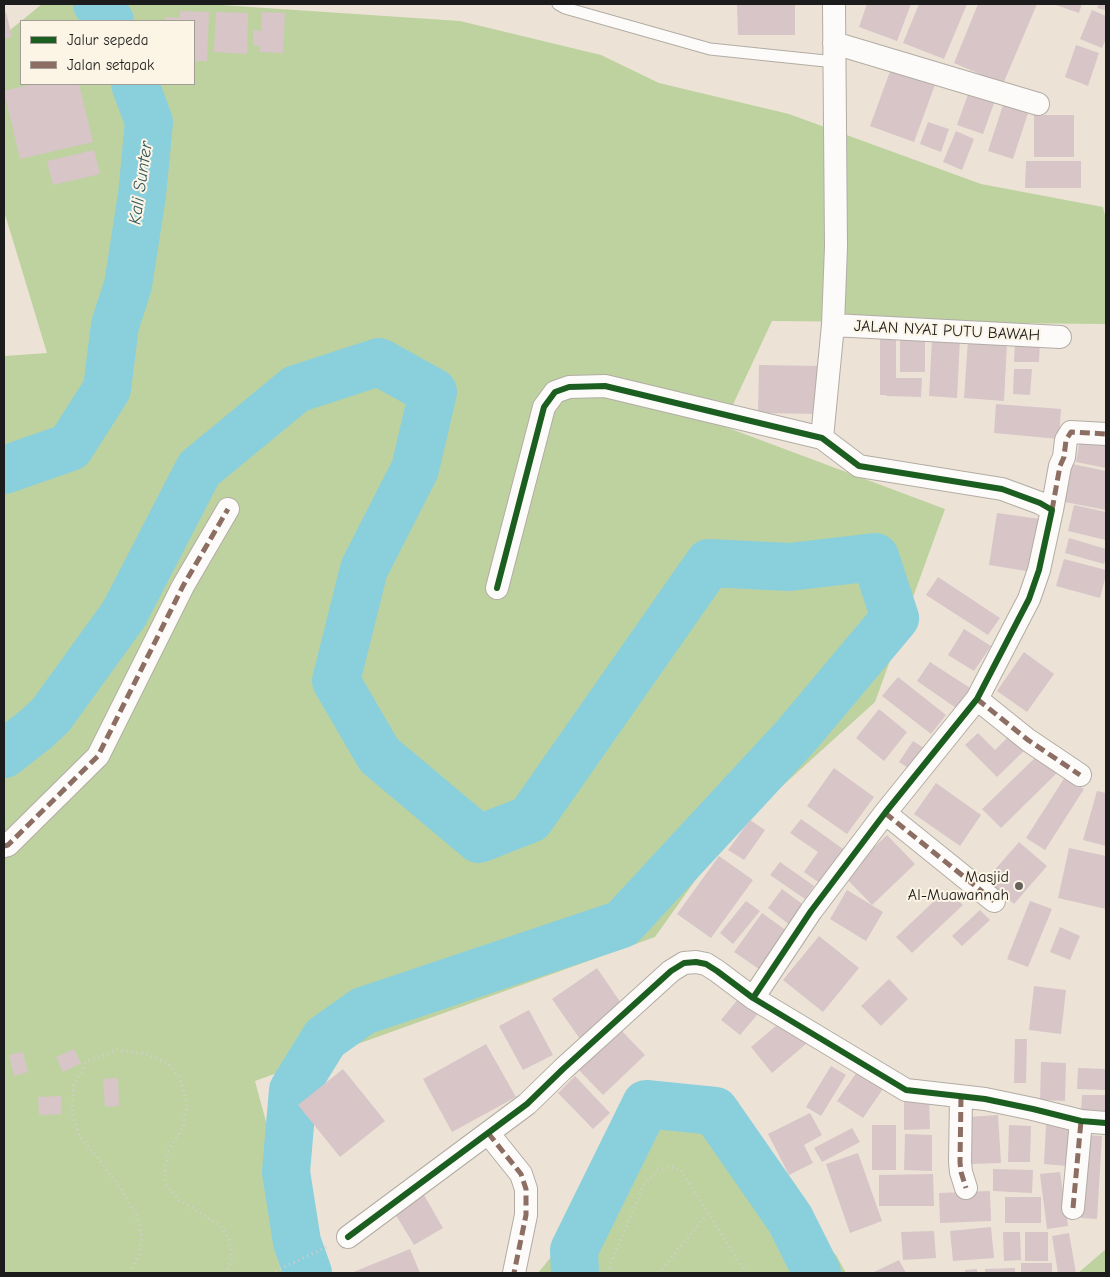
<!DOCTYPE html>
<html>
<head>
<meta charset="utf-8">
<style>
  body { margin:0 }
  #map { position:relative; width:1110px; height:1277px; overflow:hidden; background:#ece3d6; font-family:"Comic Neue",sans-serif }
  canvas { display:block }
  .frame { position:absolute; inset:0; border:5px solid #1c1c1c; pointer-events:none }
  .legend { position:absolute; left:20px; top:20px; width:175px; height:65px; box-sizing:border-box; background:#fcf5e5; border:1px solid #a29e95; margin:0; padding:6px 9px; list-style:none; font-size:15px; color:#1c1c1c }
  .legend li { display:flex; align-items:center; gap:10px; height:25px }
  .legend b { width:25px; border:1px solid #a29e95 }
</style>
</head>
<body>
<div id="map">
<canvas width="1110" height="1277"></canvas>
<div class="frame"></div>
<ul class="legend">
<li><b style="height:6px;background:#1b5e20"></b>Jalur sepeda</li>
<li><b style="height:6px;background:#8d6e63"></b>Jalan setapak</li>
</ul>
</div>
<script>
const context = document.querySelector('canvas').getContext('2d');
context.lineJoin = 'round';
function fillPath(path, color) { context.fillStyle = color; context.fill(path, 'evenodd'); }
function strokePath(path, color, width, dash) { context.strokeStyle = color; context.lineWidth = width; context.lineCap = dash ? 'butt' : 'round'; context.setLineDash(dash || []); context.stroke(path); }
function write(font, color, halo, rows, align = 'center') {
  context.font = font + ' "Comic Neue",sans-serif'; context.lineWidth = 4; context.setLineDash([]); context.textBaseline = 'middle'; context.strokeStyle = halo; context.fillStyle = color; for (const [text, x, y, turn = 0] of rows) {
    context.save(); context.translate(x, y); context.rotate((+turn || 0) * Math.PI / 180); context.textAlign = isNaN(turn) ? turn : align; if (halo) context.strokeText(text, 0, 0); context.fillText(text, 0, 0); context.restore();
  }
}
fillPath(new Path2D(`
  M42,4H206L460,21L601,55L659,83L789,114L981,184L1103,207L1106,220V324L772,321L723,426L945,509L875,702L726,837L655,937L255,1081L307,1273H4V356L47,353L4,211V35ZM21,21H194V84H21Z
  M679,1099L836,1255L846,1273H538Z
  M1106,1249V1273H1078Z`), '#bed2a0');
strokePath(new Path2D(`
  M97,4L110,21
  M4,470L70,447L107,389L115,325L128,285L142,195L149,122L135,84
  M4,754L36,729L51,715L124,614L199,469L296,389L379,362L433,392L415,469L364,569L336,681L379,755L479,839L530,819L709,563L789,567L875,557L895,618L796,736L622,924L363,1011L325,1038L293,1090L286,1172L297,1242L308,1273
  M575,1273L574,1250L646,1104L715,1111L790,1219L817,1273`), '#8acfdc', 48);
fillPath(new Path2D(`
  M737,4H795V35H738Z
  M867,4H911L897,41L859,27Z
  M919,4H967L944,59L903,43Z
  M978,4H1037L1003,84L954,63Z
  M1053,4H1082L1079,13Z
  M1099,4H1106V10L1097,8Z
  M1092,10L1106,16V39L1102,48L1080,39Z
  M180,11L209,12L207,61H194V21H165V17L180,18Z
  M6,12L12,37L4,39V13Z
  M216,12L248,13L247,54L214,52Z
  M262,12L285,13L283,53L260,52V46L253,45V30L261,31Z
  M1076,45L1099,53L1088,86L1065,77Z
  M892,66L936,82L914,142L870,126Z
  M33,84H79L93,142L20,159L4,91Z
  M971,86L997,95L983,134L957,125Z
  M1005,99L1030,107L1013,159L988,151Z
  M1034,115H1074V157H1034Z
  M928,122L949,129L941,152L920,144Z
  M956,131L974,139L962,170L943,162Z
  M94,150L100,174L53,185L47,161Z
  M1026,161H1081V188H1025Z
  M900,331H925V372H900Z
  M880,337H896V378H922L921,397L886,396V395H880Z
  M932,338L960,339L957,398L929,396Z
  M1015,339L1040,340L1039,362H1014Z
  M968,340L1007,343L1004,401L964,398Z
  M759,365L823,366L822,414L758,413Z
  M1014,369H1032L1030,395L1013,394Z
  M996,404L1061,409L1059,439L994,433Z
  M1081,434L1106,439V468L1076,462Z
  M1072,464L1106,471V510L1065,502Z
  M1074,505L1106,512V540L1068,531Z
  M997,513L1040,519L1032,572L989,565Z
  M1069,538L1106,549V558L1104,564L1065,553Z
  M1064,559L1106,570V575L1100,598L1056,586Z
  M938,577L1000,618L988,635L926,595Z
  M964,629L991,646L974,671L948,655Z
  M1024,652L1054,674L1027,712L997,691Z
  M930,662L970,688L956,708L917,681Z
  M898,677L946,715L931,734L882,696Z
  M879,709L907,732L884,761L856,738Z
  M978,733L995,750L1012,733L1027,748L997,777L965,745Z
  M913,741L930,752L916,773L899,762Z
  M1040,753L1058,772L1001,828L982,809Z
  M834,768L874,797L847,834L807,806Z
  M1065,777L1084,789L1045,850L1026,838Z
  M936,783L981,815L960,846L914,814Z
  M1097,791L1106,793V846L1083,840Z
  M801,819L846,851L821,884L804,872L818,852L790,833Z
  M750,820L765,830L744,860L728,850Z
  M887,835L915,864L872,905L844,876Z
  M1019,842L1047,866L1014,904L986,880Z
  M1069,848L1106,856V909L1058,898Z
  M719,856L753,880L711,938L677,914Z
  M780,862L814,886L805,899L770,875Z
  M782,889L809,909L795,929L768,908Z
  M947,889L963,905L912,953L896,937Z
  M847,890L883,912L866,941L830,919Z
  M746,901L760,911L733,944L720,933Z
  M1030,901L1052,909L1028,967L1007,959Z
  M980,910L990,920L962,946L952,936Z
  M762,913L787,931L759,969L734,952Z
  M1060,927L1080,936L1070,960L1050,952Z
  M819,936L859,968L823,1012L783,980Z
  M597,968L625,1009L580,1039L552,999Z
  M889,979L908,999L881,1026L861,1006Z
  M1034,986L1066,990L1061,1034L1029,1030Z
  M743,993L762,1009L740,1035L721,1020Z
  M529,1010L553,1055L523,1070L499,1026Z
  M784,1019L806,1044L772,1073L751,1047Z
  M620,1029L645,1055L603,1095L578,1069Z
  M1015,1039H1027L1026,1083H1014Z
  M486,1044L516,1097L452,1132L423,1079Z
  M74,1049L81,1063L63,1072L56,1057Z
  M23,1052L28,1072L14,1076L9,1055Z
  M1041,1062L1066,1063L1065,1101L1040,1100Z
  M831,1066L846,1075L821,1116L806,1107Z
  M1078,1068L1106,1069V1090L1077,1089Z
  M343,1069L385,1121L340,1157L298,1105Z
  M859,1069L885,1086L863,1118L837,1101Z
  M575,1076L610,1113L593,1129L558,1093Z
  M118,1078L119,1106L105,1107L103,1079Z
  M1082,1095H1106V1114L1081,1113Z
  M61,1096L62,1114L39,1115L38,1097Z
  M904,1097H929L930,1129L904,1130Z
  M810,1113L822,1135L804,1145L813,1163L789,1175L768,1134Z
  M998,1115L1001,1163L971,1164L968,1117Z
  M872,1125H896V1170H872Z
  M1009,1125L1031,1126L1030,1162H1008Z
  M1046,1125L1069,1126L1067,1166L1044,1164Z
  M852,1128L860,1142L822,1162L814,1148Z
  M905,1134L932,1135V1171L904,1170Z
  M1086,1135L1102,1136L1097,1219L1081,1218Z
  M858,1153L882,1221L850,1233L826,1164Z
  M993,1169L1033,1170L1032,1193L993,1191Z
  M1060,1172L1068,1226L1047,1229L1040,1174Z
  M933,1174L934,1206H879V1175Z
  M990,1191L991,1221L940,1223L939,1193Z
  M424,1195L443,1228L414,1245L394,1212Z
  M1005,1197H1041V1223H1005Z
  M991,1227L994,1258L953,1261L950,1231Z
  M934,1231L936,1258L903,1260L901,1232Z
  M1003,1232H1020L1021,1260L1004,1261Z
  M1025,1232H1048V1261H1025Z
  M1069,1233L1076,1273H1058L1052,1236Z
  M410,1249L420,1273H351Z
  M899,1260L906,1273H872Z
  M1021,1263H1052V1273H1021Z
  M1015,1268V1273H985V1269Z
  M977,1269V1273H965V1270Z`), '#d7c5c8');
const service = new Path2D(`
  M558,4L565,8L710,49L835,62`);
const minor = new Path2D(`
  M834,43L1038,104
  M833,325L1060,337
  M822,438L833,325L836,247L834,4
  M1052,510L1060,466L1064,457L1066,440L1071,432L1106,434
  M497,588L544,407L555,392L569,387L605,386L822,438L859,466L1002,489L1040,503L1052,510L1039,570L1029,599L977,699L885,813L811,911L753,998
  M977,699L1028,740L1080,775
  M885,813L994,901
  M4,846L8,845L98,756L183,586L228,509
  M961,1097L960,1162L961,1172L966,1188
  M488,1133L521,1174L526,1189V1215L514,1273
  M1073,1208L1081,1121
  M348,1237L527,1104L563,1069L671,971L684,963L696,962L706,964L717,971L753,998L906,1090L985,1099L1033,1109L1081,1121L1106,1123`);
strokePath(service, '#b2aca4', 13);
strokePath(minor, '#b2aca4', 24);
strokePath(new Path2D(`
  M130,1273L139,1255L142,1236L137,1217L121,1189L99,1159L80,1137L72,1113L74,1085L87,1061L117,1050L146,1054L168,1063L180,1078L187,1104L183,1128L169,1149L165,1167V1182L179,1200L220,1225L229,1240L232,1259L226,1273
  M271,1273L327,1247
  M608,1273L610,1265L644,1185L658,1170L670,1167L681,1170L746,1273
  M659,1273L708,1213`), '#d2cfcc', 3, [1, 4]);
strokePath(service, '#fcfbf9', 11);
strokePath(minor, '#fcfbf9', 22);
strokePath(new Path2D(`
  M1052,510L1060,466L1064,457L1066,440L1071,432L1106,434
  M977,699L1028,740L1080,775
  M885,813L994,901
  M4,846L8,845L98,756L183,586L228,509
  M961,1097L960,1162L961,1172L966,1188
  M488,1133L521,1174L526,1189V1215L514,1273
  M1073,1208L1081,1121`), '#8d6e63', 5, [10, 5]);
strokePath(new Path2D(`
  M497,588L544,407L555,392L569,387L605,386L822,438L859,466L1002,489L1040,503L1052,510L1039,570L1029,599L977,699L885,813L811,911L753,998
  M348,1237L527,1104L563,1069L671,971L684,963L696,962L706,964L717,971L753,998L906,1090L985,1099L1033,1109L1081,1121L1106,1123`), '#1b5e20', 6);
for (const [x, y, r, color] of [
  [1019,886,5,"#65625d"]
]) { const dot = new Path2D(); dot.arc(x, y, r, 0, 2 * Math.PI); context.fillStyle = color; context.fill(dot); strokePath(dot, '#fcf5e5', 2); }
write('16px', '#1c1c1c', '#fcf5e5', [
  ["JALAN NYAI PUTU BAWAH",947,331,3]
]);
write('16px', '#1c1c1c', '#fcf5e5', [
  ["Masjid",1009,877],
  ["Al-Muawannah",1009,895]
], 'right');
write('italic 18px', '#345860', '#fcf5e5', [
  ["Kali Sunter",141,183,-82]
]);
</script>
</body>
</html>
